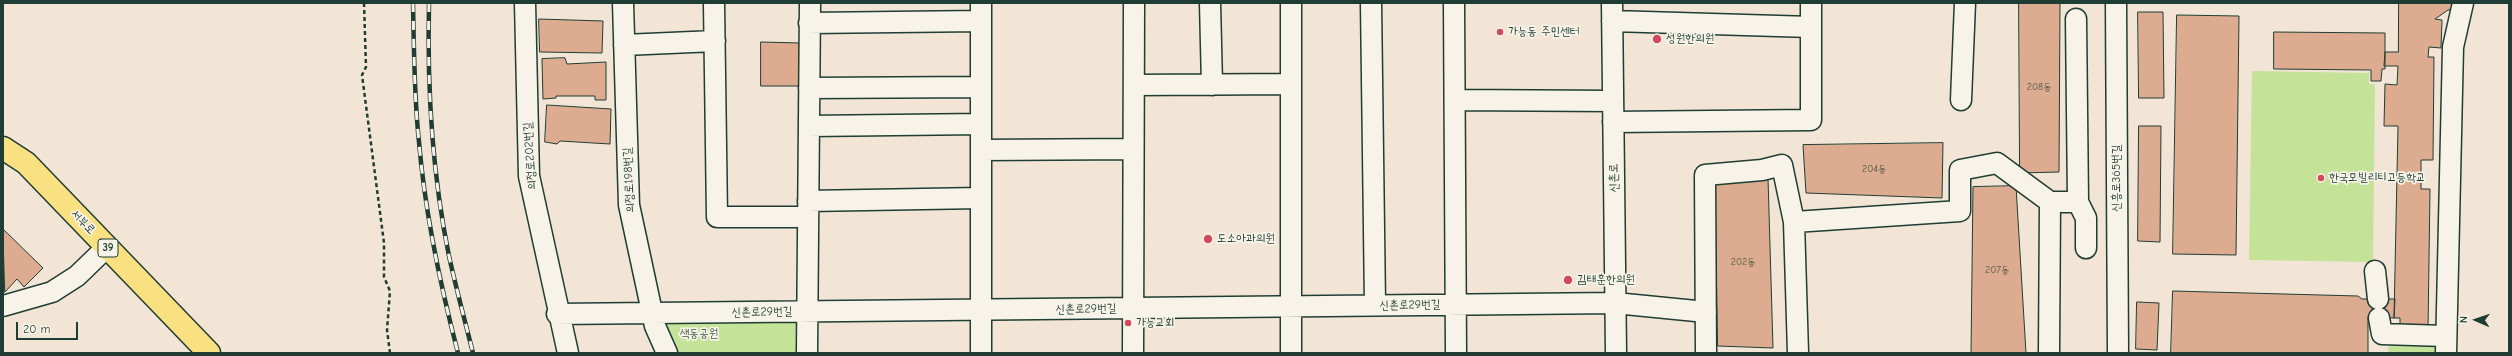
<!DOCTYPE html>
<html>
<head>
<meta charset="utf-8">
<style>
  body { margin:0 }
  #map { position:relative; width:2512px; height:356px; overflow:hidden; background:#f2e5d6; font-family:"Comic Neue",sans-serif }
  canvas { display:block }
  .frame { position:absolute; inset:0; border:4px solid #1f3d34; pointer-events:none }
  .north { position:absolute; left:2456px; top:300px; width:40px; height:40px; -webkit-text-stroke:3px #f7f3e8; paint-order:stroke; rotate:272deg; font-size:11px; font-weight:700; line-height:16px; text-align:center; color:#1f3d34 }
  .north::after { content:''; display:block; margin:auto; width:14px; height:18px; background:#1f3d34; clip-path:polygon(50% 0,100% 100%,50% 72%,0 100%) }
  .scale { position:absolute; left:16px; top:322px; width:62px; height:18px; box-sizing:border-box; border:2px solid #1f3d34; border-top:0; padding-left:5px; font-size:12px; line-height:14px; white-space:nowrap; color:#1f3d34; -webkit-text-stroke:3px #f7f3e8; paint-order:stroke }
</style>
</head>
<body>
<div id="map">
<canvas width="2512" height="356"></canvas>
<div class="frame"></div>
<div class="north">N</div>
<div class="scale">20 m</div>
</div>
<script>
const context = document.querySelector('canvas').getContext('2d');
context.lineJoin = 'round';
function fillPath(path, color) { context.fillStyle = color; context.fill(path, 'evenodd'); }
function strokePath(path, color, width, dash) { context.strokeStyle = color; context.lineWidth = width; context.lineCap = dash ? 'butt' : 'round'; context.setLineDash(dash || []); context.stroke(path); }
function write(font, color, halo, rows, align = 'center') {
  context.font = font + ' "Comic Neue","Poor Story",sans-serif'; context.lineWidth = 3.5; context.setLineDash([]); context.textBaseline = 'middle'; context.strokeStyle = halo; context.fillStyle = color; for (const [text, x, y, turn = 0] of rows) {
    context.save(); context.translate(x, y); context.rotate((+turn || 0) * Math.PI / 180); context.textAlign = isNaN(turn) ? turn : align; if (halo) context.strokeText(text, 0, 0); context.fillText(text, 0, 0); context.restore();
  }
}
fillPath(new Path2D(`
  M2252,71L2369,73V84H2375L2373,262L2249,260Z
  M663,315L801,317L800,353H676L664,327Z
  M2389,341H2441V353H2388Z`), '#c5e299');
const building = new Path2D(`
  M2019,3H2060L2059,172L2020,173Z
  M2399,3H2454V10H2448L2435,19L2442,20L2441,48L2429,47L2428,57H2434L2433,160H2421V189H2430L2428,330H2400V318H2394L2398,126H2384L2385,84L2397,85L2398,66H2384L2385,52H2398Z
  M2138,12H2163L2164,98H2139Z
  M2177,15L2239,16L2236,255L2173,254Z
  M539,19L603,21L602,53L540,52Z
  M2274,32L2385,33V69H2382L2381,81H2371V70L2274,69Z
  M761,42L801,43L800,86H761Z
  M565,58L567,64L606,62V100H595V96H556V98L543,99L542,59Z
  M547,105L611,109L610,144L560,141L557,144L545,142Z
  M2139,126H2161L2160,242L2138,241Z
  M1943,143L1942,198L1806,193L1803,145Z
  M1715,178H1768L1773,348L1718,346Z
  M2016,186L2026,353H1971L1973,187Z
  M3,229L43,268L24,287L17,279L5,292Z
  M2173,291L2358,296L2362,299H2395L2394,318L2368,317V353H2171Z
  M2137,302L2159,303L2157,350L2136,349Z`);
fillPath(building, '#ddac90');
strokePath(building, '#1f3d34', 1);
const minor = new Path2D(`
  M525,3L529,176L568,353
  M623,3L629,205L655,326L667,353
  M714,3L717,217H808
  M1210,3L1212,85
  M1371,3L1375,305
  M1454,3L1456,353
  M1612,3L1616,353
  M2116,3L2118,353
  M1612,21L1811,27
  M809,23L981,21
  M624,45L715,41
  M1134,85L1291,84
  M809,88L981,87
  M1455,100L1613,101
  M1961,100L1965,3
  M1613,122L1811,120V3
  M809,126L981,124
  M981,150L1133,149
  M808,201L980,198
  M2050,202H2078L2076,19
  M2078,202L2086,218V248
  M2375,271L2378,299
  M3,306L52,292L77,276L107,247
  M557,314L1615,303L1706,312
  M2379,318L2382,334L2445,336
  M807,353L810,3
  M981,353V3
  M1133,353L1134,3
  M1291,353V3
  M1706,353L1705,175L1762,170L1782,165L1794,222
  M1798,353L1794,222L1960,211V170L1997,163L2050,202L2049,353
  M2446,353L2453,47L2463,3`);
const major = new Path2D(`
  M3,148L26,163L209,353`);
strokePath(minor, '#1f3d34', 23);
strokePath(major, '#1f3d34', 25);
strokePath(new Path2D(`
  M364,3L366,67L362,75L384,243V277L390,291L387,330L390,353`), '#1f3d34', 2.5, [4, 3]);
strokePath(minor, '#f7f3e8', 20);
strokePath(major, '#f9e181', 22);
const rail = new Path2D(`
  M413,3C414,49 414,96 419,142C425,213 440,284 458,353
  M429,3C427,88 432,173 449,256C456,288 465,321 473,353`);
strokePath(rail, '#1f3d34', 4.5);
strokePath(rail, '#f7f3e8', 3, [9]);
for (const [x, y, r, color] of [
  [1500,32,4,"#d1495b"],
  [1657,39,5,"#d1495b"],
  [2321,178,4,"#d1495b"],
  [1208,239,5,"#d1495b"],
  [1568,280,5,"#d1495b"],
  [1128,323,4,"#d1495b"]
]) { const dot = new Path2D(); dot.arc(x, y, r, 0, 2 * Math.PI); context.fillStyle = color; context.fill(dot); strokePath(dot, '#f7f3e8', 1.5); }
write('10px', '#4e594b', null, [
  ["208동",2039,87],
  ["204동",1874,169],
  ["202동",1743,262],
  ["207동",1997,270]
]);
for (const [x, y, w] of [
  [108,248,20]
]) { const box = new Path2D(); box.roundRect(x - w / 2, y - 9, w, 18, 3); context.fillStyle = '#f7f3e8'; context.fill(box); strokePath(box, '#1f3d34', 1); }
write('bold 11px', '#1f3d34', null, [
  ["39",108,248]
]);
write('12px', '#1f3d34', '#f7f3e8', [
  ["가능동 주민센터",1508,32],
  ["성원한의원",1666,39],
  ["한국모빌리티고등학교",2329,178],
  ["도소아과의원",1217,239],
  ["김태훈한의원",1577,280],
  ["가능교회",1136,323]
], 'left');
write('12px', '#1f3d34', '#f7f3e8', [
  ["의정로202번길",530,156,-94],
  ["신촌로",1614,178,-91],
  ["신흥로365번길",2117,178,-90],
  ["의정로198번길",629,180,-93],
  ["서부로",83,222,46],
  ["신촌로29번길",1410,305,-1],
  ["신촌로29번길",1086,309,-1],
  ["신촌로29번길",762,312,-1]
]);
write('12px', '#405e48', '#f7f3e8', [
  ["색동공원",699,334]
]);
</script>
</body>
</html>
